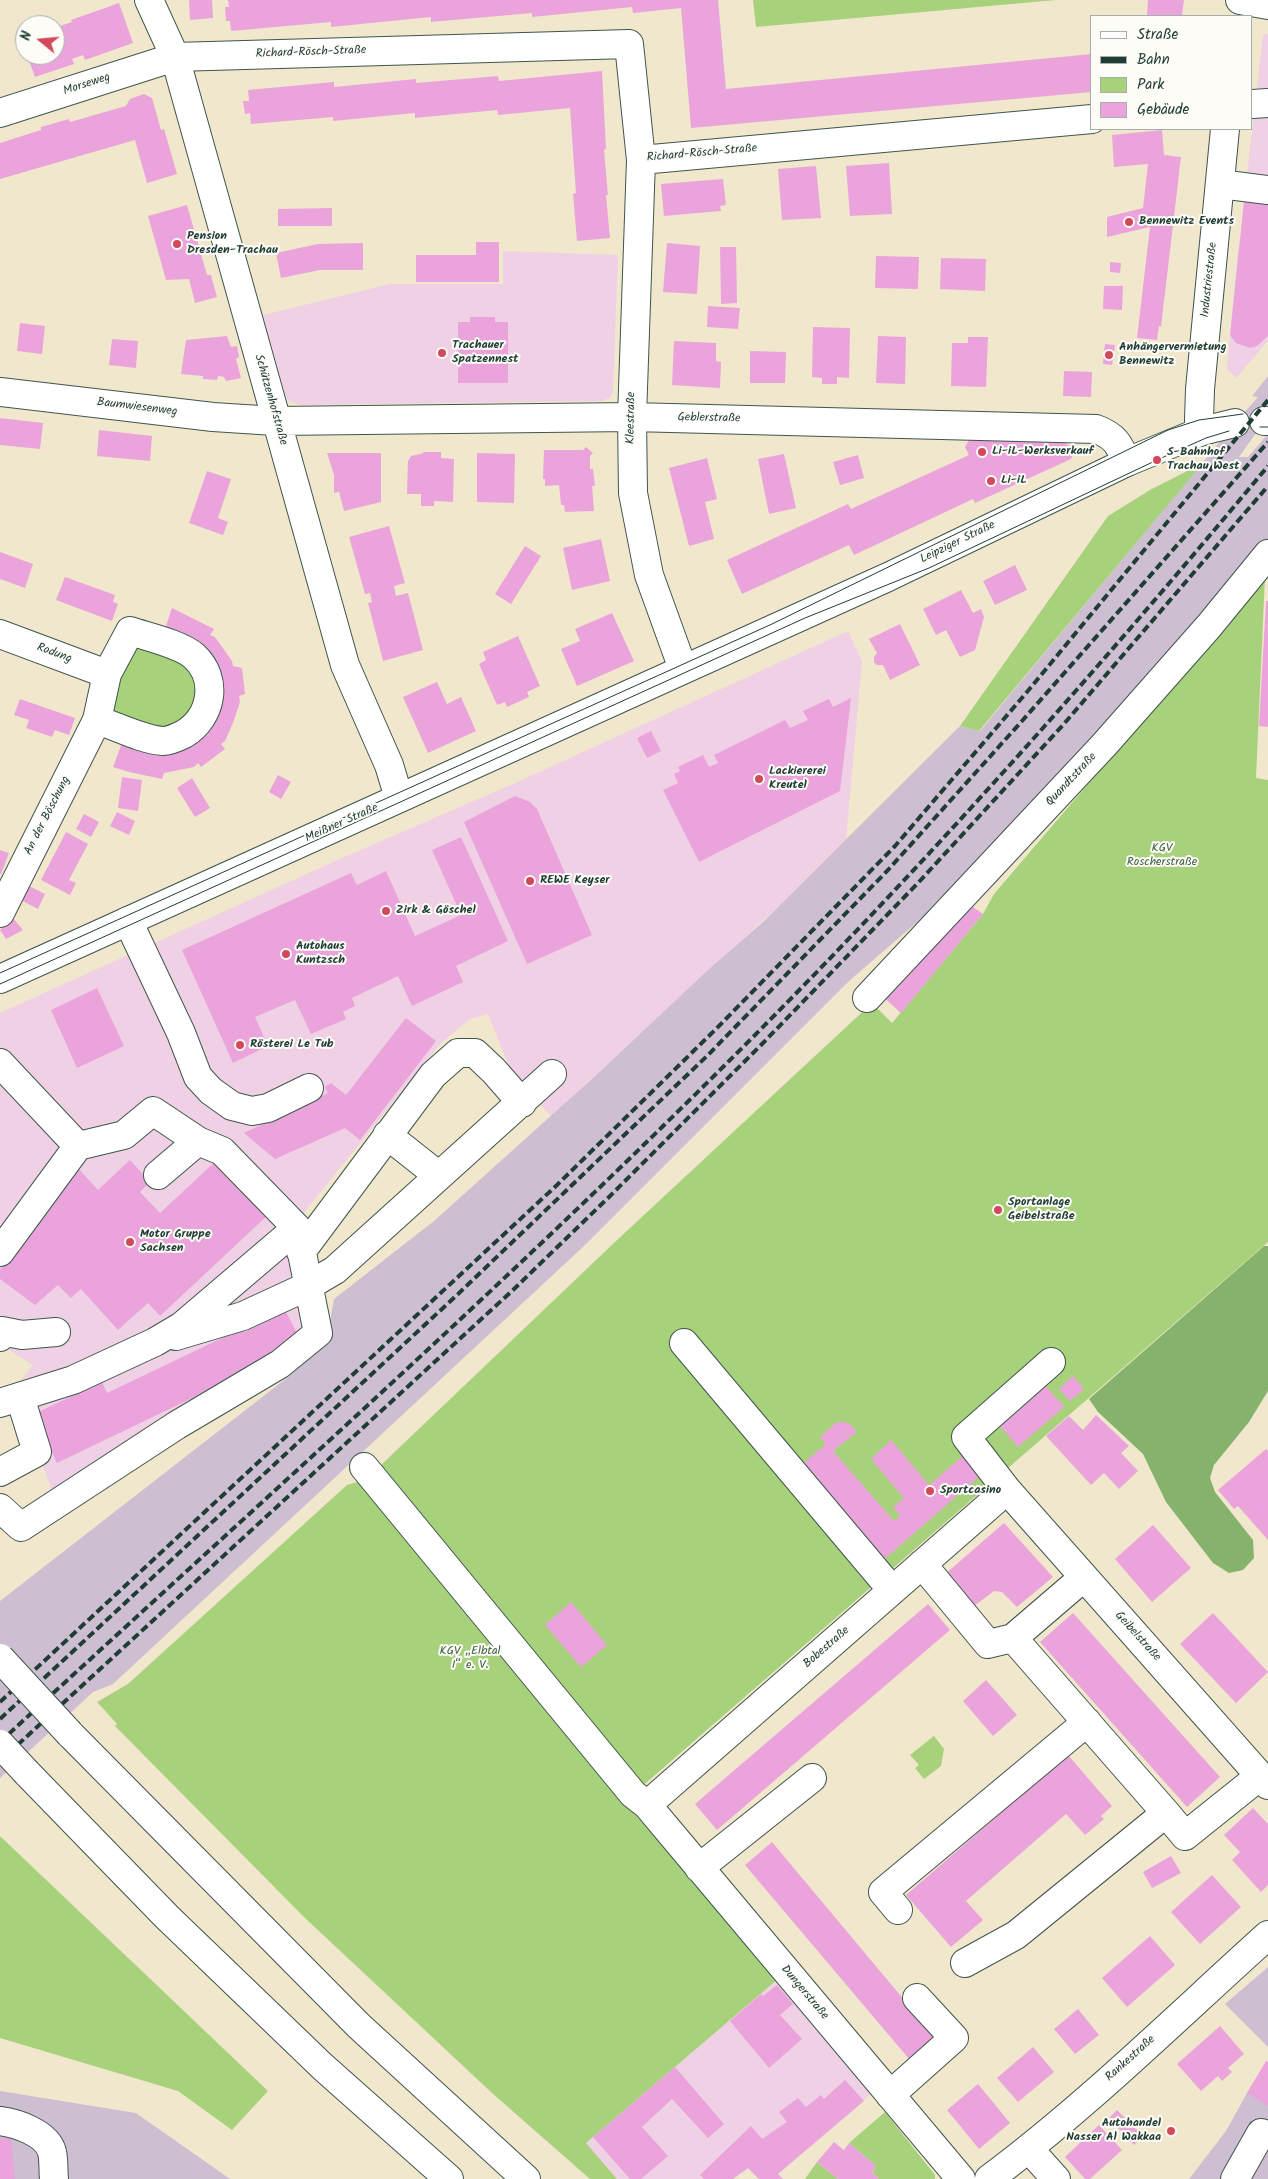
<!DOCTYPE html>
<html>
<head>
<meta charset="utf-8">
<style>
  body { margin:0 }
  #map { position:relative; width:1268px; height:2179px; overflow:hidden; background:#f1e7cd; font-family:Kalam,sans-serif }
  canvas { display:block }
  .legend { position:absolute; left:1090px; top:15px; width:162px; height:115px; box-sizing:border-box; background:#fdfcf7; border:1px solid #a4b0a9; margin:0; padding:6px 9px; list-style:none; font-size:15px; color:#1f3d34 }
  .legend li { display:flex; align-items:center; gap:10px; height:25px }
  .legend b { width:25px; border:1px solid #a4b0a9 }
  .north { position:absolute; left:15px; top:15px; width:50px; height:50px; box-sizing:border-box; background:#fdfcf7; border:1px solid #a4b0a9; border-radius:50%; rotate:287deg; font-size:14px; font-weight:700; line-height:20px; text-align:center; color:#1f3d34 }
  .north::after { content:''; display:block; margin:auto; width:18px; height:22px; background:#d1495b; clip-path:polygon(50% 0,100% 100%,50% 72%,0 100%) }
</style>
</head>
<body>
<div id="map">
<canvas width="1268" height="2179"></canvas>
<ul class="legend">
<li><b style="height:6px;background:#fff"></b>Straße</li>
<li><b style="height:6px;background:#1f3d34"></b>Bahn</li>
<li><b style="height:14px;background:#a8d17c"></b>Park</li>
<li><b style="height:14px;background:#eba4db"></b>Gebäude</li>
</ul>
<div class="north">N</div>
</div>
<script>
const context = document.querySelector('canvas').getContext('2d');
context.lineJoin = 'round';
function fillPath(path, color) { context.fillStyle = color; context.fill(path, 'evenodd'); }
function strokePath(path, color, width, dash) { context.strokeStyle = color; context.lineWidth = width; context.lineCap = dash ? 'butt' : 'round'; context.setLineDash(dash || []); context.stroke(path); }
function write(font, color, halo, rows, align = 'center') {
  context.font = font + ' Kalam,sans-serif'; context.lineWidth = 4; context.setLineDash([]); context.textBaseline = 'middle'; context.strokeStyle = halo; context.fillStyle = color; for (const [text, x, y, turn = 0] of rows) {
    context.save(); context.translate(x, y); context.rotate((+turn || 0) * Math.PI / 180); context.textAlign = isNaN(turn) ? turn : align; if (halo) context.strokeText(text, 0, 0); context.fillText(text, 0, 0); context.restore();
  }
}
fillPath(new Path2D(`
  M1268,34V204L1244,201L1263,35Z
  M1238,249L1268,253V341L1236,378L1227,369Z
  M503,251L618,255L613,390L610,398L601,401L300,405L287,400L279,389L259,316L390,284H503Z
  M848,631L862,661L846,839L780,905L551,1116L513,1076L488,1014L470,1019L441,1043L285,1236L322,1338L62,1517L14,1389L33,1365L9,1350L0,1340V1013L342,858L513,784Z
  M778,1979L872,2093L772,2179H759L748,2168L733,2179H617L586,2143Z`), '#f0d0e5');
fillPath(new Path2D(`
  M1268,376V416L1239,457H1248L1268,434V539L974,873L849,981L584,1246L113,1684L93,1692L0,1778V1601L288,1377L327,1338L334,1299L434,1221L594,1077L708,970L763,922L960,726L980,731L1243,414L1258,397L1252,396Z
  M1268,1967V2047L1225,2004Z
  M1268,2061V2179H1189L1226,2131L1247,2093Z
  M0,2091L136,2113L230,2179H0Z`), '#cebed2');
fillPath(new Path2D(`
  M753,0H1056L756,27Z
  M1203,463L979,731L960,726L1108,516L1150,490Z
  M1265,577L1256,778L1268,780V1242L624,1802L778,1979L586,2143L617,2179H590L492,2093L305,1918L115,1726L117,1724L97,1702L128,1684L347,1485L361,1481L381,1465L616,1241L872,1003L892,1023L983,914L994,894Z
  M134,643L169,653L191,670L199,691L193,716L179,730L150,731L107,715Z
  M934,1736L944,1749L941,1766L924,1779L915,1768L919,1765L910,1755Z
  M0,1836L268,2091L232,2130L178,2091L0,2038Z
  M885,2112L935,2175V2179H879L872,2172L876,2166L849,2143Z
  M817,2162L838,2179H805Z`), '#a8d17c');
fillPath(new Path2D(`
  M1264,1246H1268V1391L1249,1422L1214,1465L1210,1478L1215,1492L1253,1540L1254,1558L1243,1570L1229,1573L1213,1563L1166,1502L1143,1454L1098,1412L1089,1399Z`), '#86b36c');
fillPath(new Path2D(`
  M189,0H212L213,18L190,20Z
  M228,0H718L726,89L1092,54V92L691,128L681,8L633,13L632,7L532,17V13L431,22V17L331,27V22L231,31L230,21H226L225,7H229Z
  M1148,0H1184L1182,16H1147Z
  M119,3L133,43L85,60L83,55L72,59L74,64L35,77L27,55H55V25L60,24V26L72,22L71,20Z
  M602,71L606,149L604,150L608,195H606L610,238L577,241L573,194L576,193L570,108L498,115L497,110L415,118V113L333,121V117L251,124L250,113L245,114L243,101H249L248,90L334,82V87L416,79V83L498,76L499,81Z
  M144,94L152,98L161,130L164,129L177,174L147,183L135,140L0,179V143L41,130V127L69,119L70,122L126,106L130,99Z
  M1162,130L1164,155L1181,157L1161,327L1159,326L1157,340L1137,338L1150,227L1107,237V217L1143,208L1148,164L1114,167L1112,135Z
  M889,163L892,214L850,216L846,166Z
  M816,166L821,218L782,220L778,169Z
  M723,179L726,205L720,206L721,211L664,216L661,184Z
  M1244,201L1268,204V336L1257,346L1250,348L1236,343L1230,335Z
  M187,205L207,275H211L217,297L195,303L189,279L166,280L148,216Z
  M332,208V226H278V209Z
  M476,242H499V282H416V255H476Z
  M363,243V270H320L281,278L276,253L318,244Z
  M667,243L700,246L697,294L663,292Z
  M720,247H736L737,303L721,304Z
  M876,256L919,257L918,289L875,288Z
  M941,258L986,259L985,291L940,289Z
  M1110,262L1121,263L1120,273L1110,272Z
  M1104,286H1123L1122,310L1103,309Z
  M708,306L740,308L738,329L707,327Z
  M470,317H495V322H508V383H458V322H470Z
  M20,323L45,326L42,354L17,351Z
  M813,327L850,328L849,378L837,377V384H822V378L812,377Z
  M227,336L231,347L237,346L239,357L236,359L241,378L226,381L224,377L218,376L217,380L203,379V376L181,374L186,340Z
  M878,336L906,337L905,384L876,383Z
  M968,337H988L986,387L951,386L952,343H968Z
  M112,339L138,341L136,368L109,365Z
  M674,341L716,343V361L721,362L720,388L672,385Z
  M1105,344L1115,345L1112,365L1103,364Z
  M750,351L786,352L785,383H750Z
  M1064,371L1092,372L1091,397L1063,396Z
  M0,418L43,423L40,449L0,445Z
  M99,430L152,436L150,461L97,456Z
  M969,440L1064,443L1073,447L1074,453L1071,459L975,503L973,499L854,555L849,545L742,594L727,560L848,504L851,509L969,455L965,447Z
  M586,447L593,453L590,456V469H593L595,486H592L594,511L565,512L564,505H561L559,485L545,486V479H543L544,450H583Z
  M424,452H441V458L454,459L453,502L434,501V506H421V494H407L408,461L411,456L421,454Z
  M327,453H381V502L344,511L339,492L334,493V475Z
  M477,453L515,454L514,503L477,502Z
  M784,454L796,508L769,514L758,459Z
  M858,455L864,478L840,485L833,462Z
  M707,458L717,499L705,502L714,539L689,546L669,468Z
  M207,471L231,479L218,518L228,522L223,535L189,523Z
  M389,526L405,583L394,586L396,596L408,593L423,650L383,661L368,603L372,602L370,593L365,594L349,537Z
  M601,539L610,581L572,590L563,548Z
  M525,546L541,556L511,604L495,594Z
  M0,552L33,564L25,588L0,579Z
  M1015,565L1027,590L995,605L983,581Z
  M65,577L115,595L113,602L118,604L112,621L56,600Z
  M961,590L973,613L981,609L984,617L975,650L960,657L946,630L936,635L923,609Z
  M1266,601H1268V727L1259,726Z
  M172,608L214,629L210,635L215,637L232,661L233,666L242,668L245,694L239,696L240,702L233,723L225,741L221,744L225,749L201,767L198,763L194,767L164,773L162,779L129,772L113,767L122,743L169,752L186,749L210,729L219,703L164,632Z
  M612,613L634,661L577,686L561,649L580,641L575,629Z
  M900,624L920,665L890,680L883,665H877L874,662V657L877,653L869,639Z
  M518,636L540,686L527,692L529,697L507,707L505,702L497,705L479,664L486,660L483,652Z
  M437,682L447,704L461,697L476,731L428,753L403,697Z
  M851,698L840,791L699,862L663,790L678,783L674,774L680,771L678,767L703,755L709,767L718,763L714,755L785,720L790,728L808,720L803,711L829,699L833,707Z
  M20,699L75,718L69,735L55,730L52,737L26,728L29,720L14,715Z
  M651,731L661,751L647,758L637,738Z
  M278,775L291,782L281,799L269,792Z
  M122,777L142,780L138,811L118,808Z
  M192,778L210,808L195,817L177,788Z
  M515,796L530,802L537,809L592,935L527,964L464,822Z
  M117,812L135,821L129,835L110,826Z
  M84,814L99,822L91,837L76,829Z
  M66,832L88,844L69,880L76,883L70,895L41,880Z
  M461,837L508,941L456,966L463,982L412,1006L398,976L352,998L355,1006L343,1012L346,1019L311,1034L295,1000L255,1017L268,1046L233,1063L182,950L351,873L357,885L386,871L415,936L461,915L432,850Z
  M0,850L9,853L1,874H0Z
  M25,884L45,894L38,909L17,898Z
  M967,903L983,914L901,1013L880,994Z
  M12,917L23,930L6,939L0,930Z
  M97,988L124,1046L77,1068L51,1010Z
  M406,1018L436,1041L360,1140L345,1128L275,1159L244,1133L328,1093L325,1087L331,1083L346,1095Z
  M218,1159L269,1214L160,1316L148,1303L118,1330L81,1289L71,1298L58,1285L35,1305L0,1279V1270L77,1167L98,1190L130,1160L150,1182L140,1192L160,1213Z
  M286,1312L301,1341L261,1365L57,1463L34,1414L102,1382L107,1393L243,1328L245,1332Z
  M1073,1376L1084,1389L1070,1401L1059,1389Z
  M1046,1386L1064,1407L1018,1447L1000,1426Z
  M1096,1415L1129,1446L1121,1453L1138,1471L1119,1489L1104,1473L1091,1485L1046,1436L1069,1416L1083,1430Z
  M837,1422L849,1423L857,1432L833,1451L894,1521L900,1516L893,1507L904,1498L871,1459L891,1440L929,1485L963,1456L980,1476L881,1562L799,1467L826,1444L820,1437Z
  M1266,1449L1268,1451V1540L1238,1506L1234,1509L1218,1490Z
  M1004,1523L1053,1577L1017,1607L1002,1592L994,1591L974,1606L944,1575Z
  M1153,1525L1191,1568L1152,1602L1115,1559Z
  M571,1602L607,1645L581,1667L545,1625Z
  M928,1604L950,1630L717,1830L695,1804Z
  M1073,1613L1220,1777L1187,1807L1040,1642Z
  M1213,1613L1268,1672L1236,1703L1180,1644Z
  M986,1680L1017,1715L993,1736L963,1701Z
  M1068,1755L1112,1806L1101,1816L1104,1819L1085,1835L1066,1814L966,1901L983,1920L951,1947L906,1895Z
  M1253,1808L1268,1824V1885L1261,1892L1232,1860L1240,1852L1224,1835Z
  M772,1842L941,2044L915,2066L745,1865Z
  M1171,1856L1181,1873L1152,1888L1143,1872Z
  M1212,1875L1241,1907L1200,1944L1171,1912Z
  M1150,1936L1175,1965L1127,2007L1102,1978Z
  M777,1985L793,2004L780,2015L802,2039L769,2068L730,2021L761,1994L763,1996Z
  M1078,2009L1099,2035L1075,2054L1054,2029Z
  M1220,2026L1244,2054L1228,2068L1232,2072L1222,2081L1218,2076L1201,2091L1177,2064Z
  M1033,2047L1054,2072L1018,2102L997,2078Z
  M1266,2061L1268,2062V2106L1247,2093Z
  M675,2067L724,2124L708,2138L672,2099L642,2127L668,2156L641,2179H630L593,2137Z
  M845,2080L864,2101L778,2174L783,2179H759L748,2168L733,2179H704L700,2175L751,2126L762,2139L787,2122L779,2112L798,2098L806,2107L821,2095L824,2099Z
  M978,2084L1010,2123L979,2149L947,2110Z
  M1117,2110L1143,2136L1134,2145L1109,2118Z
  M1099,2125L1122,2150L1090,2179H1085L1065,2157Z
  M11,2137L15,2179H0V2138Z
  M834,2142L844,2150L849,2143L876,2166L872,2172L879,2179H838L817,2162Z`), '#eba4db');
const minor = new Path2D(`
  M149,0L175,57L345,665L389,765L399,798
  M1240,0L1268,5
  M1252,104L1268,103
  M0,113L175,57L629,44L641,160L632,417L633,493L649,575L683,669
  M641,160L1092,119
  M1220,184L1268,190
  M0,392L213,417L275,421L632,417L1096,429C1115,436 1119,444 1127,462
  M1202,431L1199,420L1200,389L1225,129
  M130,631C148,637 180,644 194,656C219,679 212,717 184,734C178,737 170,741 163,741C143,740 116,726 97,720L107,674Z
  M0,634L107,674
  M0,913L97,720
  M128,921L181,1033L198,1077L211,1091L232,1106L252,1111L268,1108L309,1088
  M867,998L1104,745L1209,626L1268,554
  M0,1063L78,1146L0,1252
  M387,1135L439,1176L552,1074
  M78,1146L124,1135L153,1111L198,1141L158,1175
  M301,1252L433,1075L458,1053H475L494,1071L522,1103
  M176,1336L243,1316L308,1286L335,1270L439,1176
  M0,1337L2,1331L22,1335L56,1332
  M684,1343L892,1590
  M1051,1362L966,1437L1007,1490L1268,1785
  M0,1403L73,1380L155,1342L182,1326L297,1228
  M364,1467L633,1794L647,1805L961,2179
  M0,1472L37,1452L20,1397
  M0,1508L21,1527L177,1425L280,1364L318,1333L297,1228L222,1151L198,1141
  M922,1564L988,1644L1013,1638
  M1084,1577L1013,1638L1166,1813
  M647,1805L1007,1490
  M699,1868L812,1778
  M898,1910L883,1892L1087,1722
  M965,1963L1016,1935L1166,1813L1185,1836L1260,1776
  M890,2095L954,2038L917,1998
  M0,2121C16,2123 47,2133 52,2152C54,2160 53,2170 54,2179
  M1029,2149L1056,2179
  M989,2179C1088,2105 1177,2017 1268,1935
  M1235,2179L1261,2133L1268,2135`);
const major = new Path2D(`
  M1264,421H1268
  M0,979L888,577L1127,462L1202,431L1235,423`);
const highway = new Path2D(`
  M70,1734L359,2026L526,2179
  M27,1773L167,1917L323,2067L449,2179`);
strokePath(minor, '#3e564b', 30);
strokePath(major, '#3e564b', 30);
strokePath(highway, '#3e564b', 30);
strokePath(minor, '#fff', 28);
strokePath(major, '#fff', 28);
strokePath(highway, '#fff', 28);
strokePath(new Path2D(`
  M1260,427H1268
  M0,973L772,624L1168,430L1199,420L1243,414
  M0,984L805,618L929,568L1157,460L1206,438L1229,431`), '#1f3d34', 1);
strokePath(new Path2D(`
  M0,1702L557,1185L717,1028L895,846L1027,692L1268,400
  M0,1719L457,1295L707,1056L888,870L1022,721L1268,442
  M0,1742C253,1509 510,1281 753,1037C934,855 1104,663 1268,466
  M0,1761L513,1290L609,1197L762,1044L918,883L1063,725L1268,486`), '#1f3d34', 4, [8, 4]);
const highwayBridge = new Path2D(`
  M0,1658L70,1734
  M0,1744L27,1773`);
strokePath(highwayBridge, '#3e564b', 30, []);
strokePath(highwayBridge, '#fff', 28);
for (const [x, y, r, color] of [
  [1129,222,5,"#d1495b"],
  [177,244,5,"#d1495b"],
  [442,353,5,"#d1495b"],
  [1109,355,5,"#d1495b"],
  [982,452,5,"#d1495b"],
  [1157,460,5,"#d1495b"],
  [991,481,5,"#d1495b"],
  [759,779,5,"#d1495b"],
  [530,881,5,"#d1495b"],
  [386,911,5,"#d1495b"],
  [286,954,5,"#d1495b"],
  [240,1045,5,"#d1495b"],
  [998,1210,5,"#d1495b"],
  [130,1242,5,"#d1495b"],
  [930,1491,5,"#d1495b"],
  [1171,2131,5,"#d1495b"]
]) { const dot = new Path2D(); dot.arc(x, y, r, 0, 2 * Math.PI); context.fillStyle = color; context.fill(dot); strokePath(dot, '#fdfcf7', 2); }
write('12px', '#1f3d34', '#fdfcf7', [
  ["Richard-Rösch-Straße",311,53,-2],
  ["Morseweg",87,85,-18],
  ["Richard-Rösch-Straße",702,154,-5],
  ["Industriestraße",1210,280,-84],
  ["Schützenhofstraße",270,400,74],
  ["Baumwiesenweg",137,408,7],
  ["Kleestraße",632,418,-89],
  ["Geblerstraße",709,419,1],
  ["Leipziger Straße",958,543,-26],
  ["Rodung",54,654,20],
  ["Quandtstraße",1072,780,-47],
  ["An der Böschung",48,816,-63],
  ["Meißner Straße",342,824,-24],
  ["Geibelstraße",1137,1637,48],
  ["Bobestraße",827,1648,-41],
  ["Dungerstraße",804,1993,50],
  ["Rankestraße",1131,2059,-42]
]);
write('bold 12px', '#1f3d34', '#fdfcf7', [
  ["Bennewitz Events",1139,222],
  ["Pension",187,237],
  ["Dresden-Trachau",187,251],
  ["Trachauer",452,346],
  ["Spatzennest",452,360],
  ["Anhängervermietung",1119,348],
  ["Bennewitz",1119,362],
  ["Li-iL-Werksverkauf",992,452],
  ["S-Bahnhof",1167,453],
  ["Trachau West",1167,467],
  ["Li-iL",1001,481],
  ["Lackiererei",769,772],
  ["Kreutel",769,786],
  ["REWE Keyser",540,881],
  ["Zirk & Göschel",396,911],
  ["Autohaus",296,947],
  ["Kuntzsch",296,961],
  ["Rösterei Le Tub",250,1045],
  ["Sportanlage",1008,1203],
  ["Geibelstraße",1008,1217],
  ["Motor Gruppe",140,1235],
  ["Sachsen",140,1249],
  ["Sportcasino",940,1491],
  ["Autohandel",1161,2124,"right"],
  ["Nasser Al Wakkaa",1161,2138,"right"]
], 'left');
write('12px', '#416246', '#fdfcf7', [
  ["KGV",1162,849],
  ["Roscherstraße",1162,863],
  ["KGV „Elbtal",470,1652],
  ["I“ e. V.",470,1666]
]);
</script>
</body>
</html>
